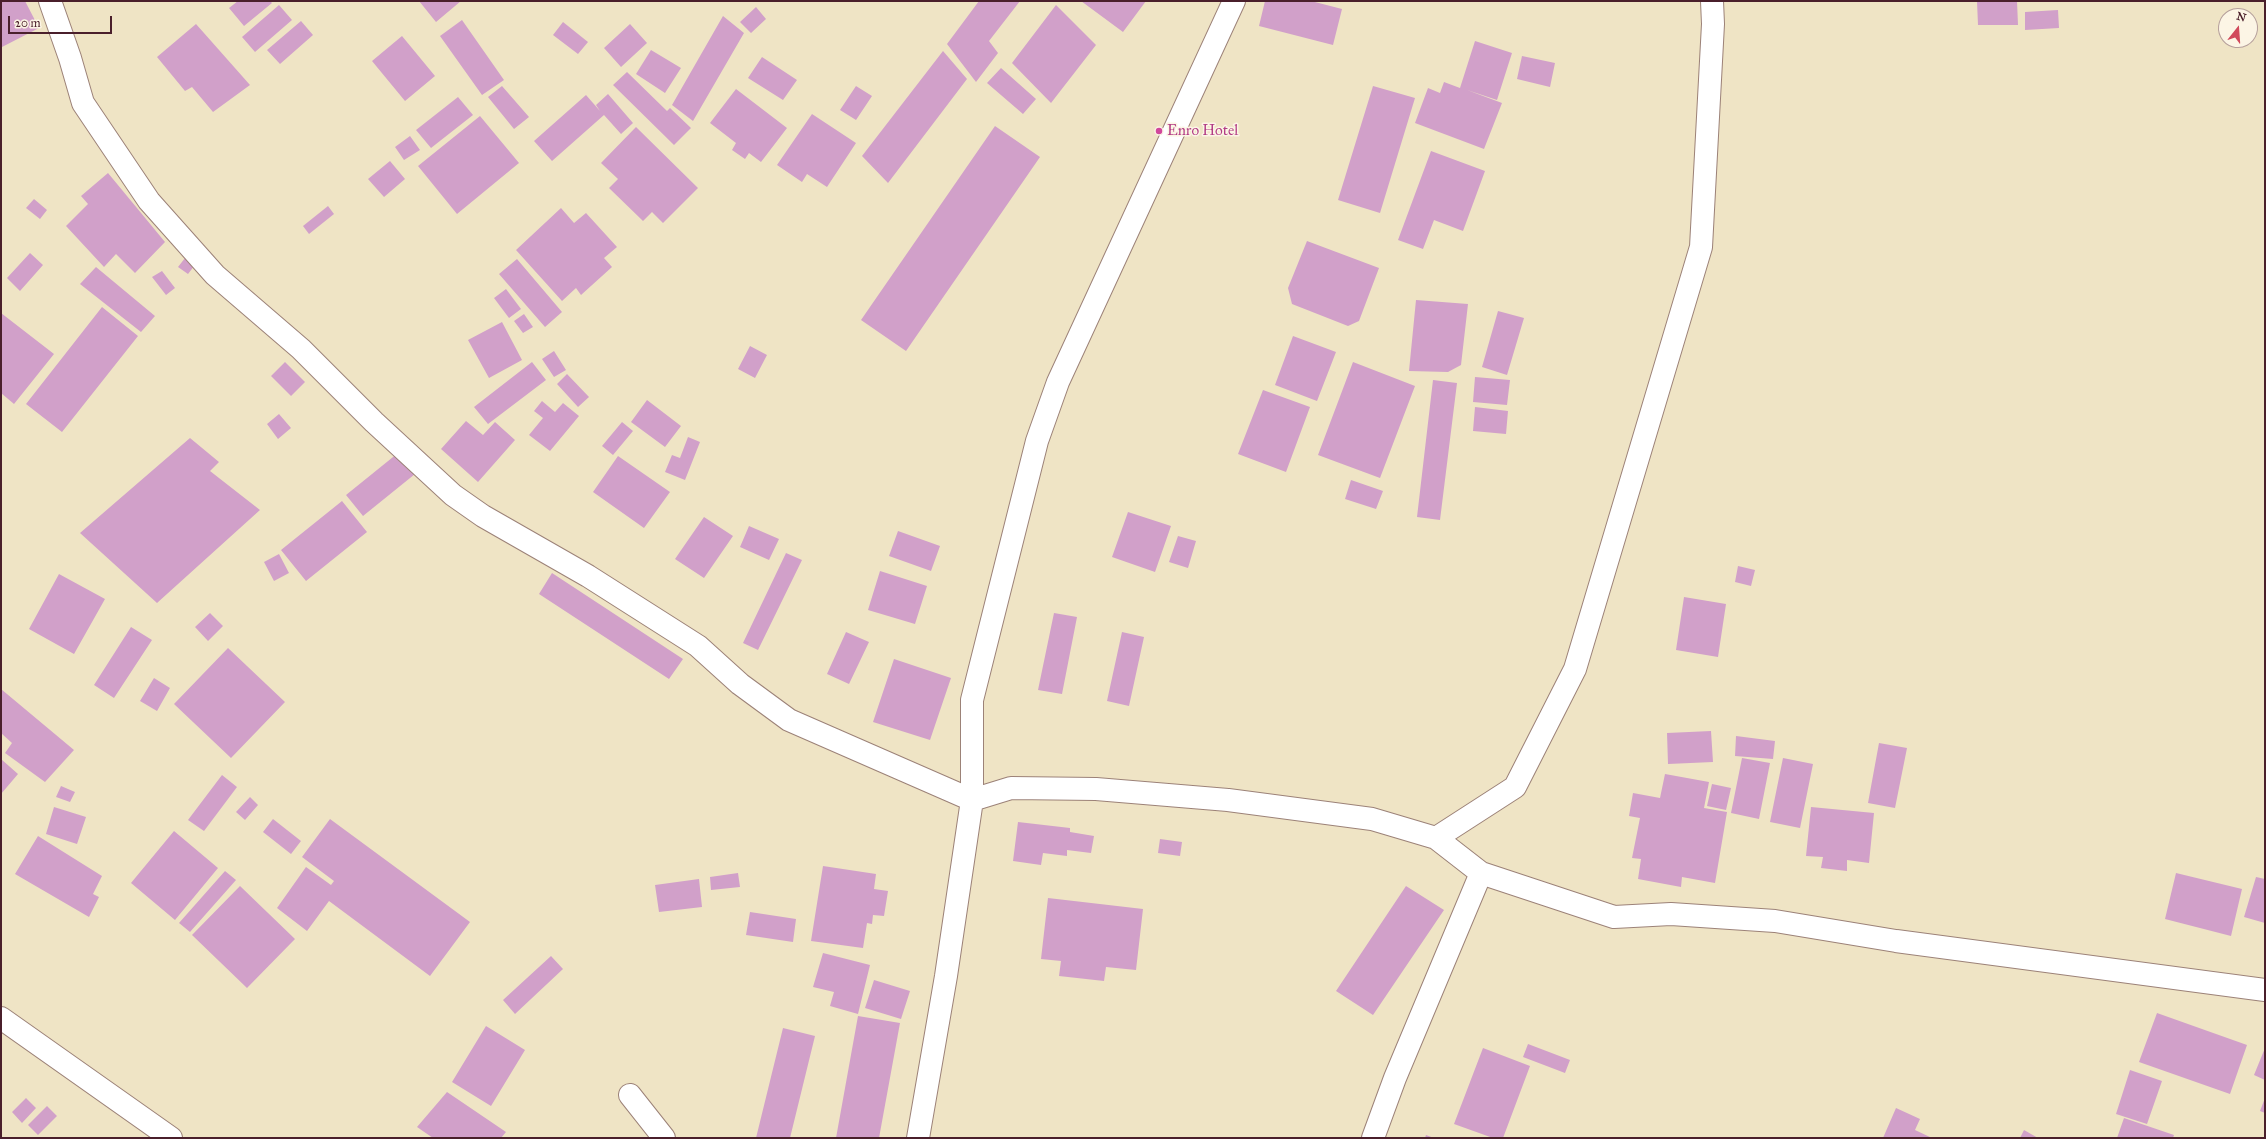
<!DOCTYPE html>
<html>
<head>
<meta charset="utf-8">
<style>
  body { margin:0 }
  #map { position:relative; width:2266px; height:1139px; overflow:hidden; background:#efe4c5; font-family:"IM FELL Great Primer",serif }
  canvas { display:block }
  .frame { position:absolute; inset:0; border:2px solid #4a1f2b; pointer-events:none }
  .north { position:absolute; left:2218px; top:8px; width:40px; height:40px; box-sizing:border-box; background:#fcf5e5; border:1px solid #b59f9b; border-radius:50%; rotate:17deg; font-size:11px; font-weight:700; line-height:16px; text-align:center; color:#4a1f2b }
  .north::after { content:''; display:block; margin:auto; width:14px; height:18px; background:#d1495b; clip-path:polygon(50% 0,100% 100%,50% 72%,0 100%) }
  .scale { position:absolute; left:8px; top:16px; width:104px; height:18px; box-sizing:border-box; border:2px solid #4a1f2b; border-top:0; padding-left:5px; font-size:12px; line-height:14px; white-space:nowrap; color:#4a1f2b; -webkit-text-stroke:3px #fcf5e5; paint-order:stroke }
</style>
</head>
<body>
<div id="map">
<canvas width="2266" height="1139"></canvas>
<div class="frame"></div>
<div class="north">N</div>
<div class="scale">20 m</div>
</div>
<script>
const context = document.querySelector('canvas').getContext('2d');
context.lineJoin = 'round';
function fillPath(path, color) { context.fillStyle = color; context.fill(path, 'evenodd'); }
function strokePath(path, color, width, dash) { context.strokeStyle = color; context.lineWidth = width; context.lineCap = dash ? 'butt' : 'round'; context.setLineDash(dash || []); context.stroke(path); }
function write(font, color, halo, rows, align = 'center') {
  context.font = font + ' "IM FELL Great Primer",serif'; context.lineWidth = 3; context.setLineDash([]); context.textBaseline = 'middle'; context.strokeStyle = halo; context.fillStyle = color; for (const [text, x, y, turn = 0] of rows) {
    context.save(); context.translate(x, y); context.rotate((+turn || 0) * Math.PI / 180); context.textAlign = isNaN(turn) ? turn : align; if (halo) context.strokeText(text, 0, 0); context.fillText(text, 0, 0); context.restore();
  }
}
fillPath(new Path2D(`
  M1,1H25L39,28L2,47Z
  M238,1H270L272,3L244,26L229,8Z
  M419,1H461L436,22Z
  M979,1H1020L989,41L998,53L976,82L947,44Z
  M1081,1H1146L1123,32Z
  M1265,1H1311L1342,9L1333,45L1259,26Z
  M1977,1H2017L2018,25H1978Z
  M279,5L292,20L255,52L242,37Z
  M1056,5L1096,45L1051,103L1012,63Z
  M756,7L766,19L751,33L740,22Z
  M2058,10L2059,28L2025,30V12Z
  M723,16L744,33L693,121L672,105Z
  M462,20L504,80L482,95L440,36Z
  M301,21L313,35L280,64L267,50Z
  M563,22L588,42L578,54L553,35Z
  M196,24L250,85L213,112L192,87L185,91L157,57Z
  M630,24L647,43L621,67L604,48Z
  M402,36L435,76L405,101L372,61Z
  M1475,41L1512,53L1497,100L1467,90L1502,103L1484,149L1415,123L1428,88L1440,93L1444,82L1460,88Z
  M651,50L681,68L665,93L636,74Z
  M943,51L967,79L888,183L862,156Z
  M1522,56L1555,63L1550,87L1517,79Z
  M762,57L797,80L783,100L748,78Z
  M1001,68L1036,99L1023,114L987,83Z
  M627,72L667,111L670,108L691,128L674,145L613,85Z
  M502,86L529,117L514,129L488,97Z
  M856,86L872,96L856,120L840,110Z
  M1373,86L1415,98L1380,213L1338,200Z
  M736,89L787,128L761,162L749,153L745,159L732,150L736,143L710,123Z
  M608,94L633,123L621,134L604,115L552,161L534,141L586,95L600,111L596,105Z
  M458,97L473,115L431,148L416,130Z
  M812,114L856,143L827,187L807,174L802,182L777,165Z
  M480,116L519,163L457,214L418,166Z
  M995,126L1040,157L906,351L861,320Z
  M636,127L698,188L663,223L652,212L643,221L609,188L618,179L601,163Z
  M410,136L420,150L404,160L395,147Z
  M1431,151L1485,171L1463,231L1434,220L1423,249L1398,240Z
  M390,161L405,179L384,197L368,179Z
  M108,173L165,242L135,273L116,254L104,267L66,226L88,204L81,196Z
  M34,199L47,210L40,219L26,208Z
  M328,206L334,214L309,234L303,226Z
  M561,208L574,223L586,213L617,247L604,258L612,267L581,295L576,288L562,301L516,250Z
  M1307,241L1379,268L1359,321L1348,326L1292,304L1288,288Z
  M30,253L43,265L20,291L7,278Z
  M189,253L198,261L188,274L178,267Z
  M517,259L562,312L545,327L499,274Z
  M96,267L155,316L141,332L80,284Z
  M162,271L175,288L166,295L152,277Z
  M506,289L521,309L509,318L494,298Z
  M1416,300L1468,304L1461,365L1448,372L1409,371Z
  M102,307L138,336L62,432L26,404Z
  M1498,311L1524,318L1507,375L1482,367Z
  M1,313L54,354L14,404L1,393Z
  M524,314L533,327L523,333L514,321Z
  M502,322L522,360L489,378L468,340Z
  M1293,336L1336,352L1317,401L1275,385Z
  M750,346L767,355L755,378L738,369Z
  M554,351L566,370L554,377L542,359Z
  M285,362L305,382L291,396L271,376Z
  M532,362L546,380L488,424L474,407Z
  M1353,362L1415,386L1380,478L1318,455Z
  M567,374L589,397L578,407L557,384Z
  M1475,377L1510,380L1507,405L1473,402Z
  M1433,380L1457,383L1440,520L1417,517Z
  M1263,390L1310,407L1286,472L1238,454Z
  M647,400L681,426L665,447L631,422Z
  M542,401L555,412L563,403L579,416L550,451L529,435L543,418L534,411Z
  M1475,407L1508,411L1506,434L1473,431Z
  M279,414L291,428L278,439L267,424Z
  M466,421L483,435L495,422L515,440L478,482L441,449Z
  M622,422L633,431L613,455L602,446Z
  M688,437L700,442L685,480L665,472L672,455L680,458Z
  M190,438L219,462L210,471L260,510L157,603L80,533Z
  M398,453L415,474L363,516L346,495Z
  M618,456L670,492L644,528L593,492Z
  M1351,480L1383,491L1376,509L1345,499Z
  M342,501L367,532L306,581L281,550Z
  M1128,512L1171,526L1155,572L1112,557Z
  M704,517L733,536L704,578L675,559Z
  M749,526L779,539L769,560L740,547Z
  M898,531L940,546L931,571L889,556Z
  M1178,536L1196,541L1188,568L1169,562Z
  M786,553L802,560L758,650L743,643Z
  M279,554L289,573L274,581L264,562Z
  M1738,566L1755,570L1751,586L1735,582Z
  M880,571L927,586L915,624L868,610Z
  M552,573L683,659L669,679L539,594Z
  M59,574L105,599L74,654L29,629Z
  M1684,597L1726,604L1718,657L1676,650Z
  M210,613L223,626L208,641L195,627Z
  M1054,613L1077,617L1062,694L1038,690Z
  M131,627L152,640L114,698L94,685Z
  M846,632L869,642L849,684L827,674Z
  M1122,632L1144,637L1129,706L1107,701Z
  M228,648L285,702L231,758L174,704Z
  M894,659L951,678L930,740L873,722Z
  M154,678L170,688L157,711L140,701Z
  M1,689L74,750L45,782L5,753L12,743L1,733Z
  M1711,731L1713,762L1668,764L1667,733Z
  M1736,736L1775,741L1773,759L1735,756Z
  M1879,743L1907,748L1895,808L1868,803Z
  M1742,758L1770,763L1759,819L1731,813Z
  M1783,758L1813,764L1800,828L1770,822Z
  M1,759L18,774L1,794Z
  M1665,774L1709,782L1704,808L1727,812L1715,883L1682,877L1681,887L1638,879L1641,859L1632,858L1640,818L1629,816L1633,793L1660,798Z
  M222,775L237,787L204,831L188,820Z
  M1712,784L1731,788L1726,810L1707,806Z
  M61,786L75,792L70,802L56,797Z
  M250,797L258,805L245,820L236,812Z
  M54,807L86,817L77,844L46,834Z
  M1811,807L1874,813L1869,863L1847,860V871L1821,868L1823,857L1806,856Z
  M273,819L301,841L291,854L263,832Z
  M330,819L470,922L430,976L329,901L307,931L277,908L306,867L331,885L334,881L302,857Z
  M1018,822L1070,828V832L1094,836L1091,853L1067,850V856L1043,853L1041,865L1013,861Z
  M174,831L218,868L175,920L131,883Z
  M38,836L102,876L93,894L99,897L89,917L15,874Z
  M1160,839L1182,842L1180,856L1158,853Z
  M823,866L876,874L874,889L888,891L884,916L873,915L872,924L867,923L863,948L811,941Z
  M225,871L236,880L190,932L179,923Z
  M738,873L740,887L711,890L710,877Z
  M2176,873L2242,889L2231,936L2165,919Z
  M2256,877L2265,879V923L2244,917Z
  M699,879L702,907L659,912L655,885Z
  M240,886L295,939L247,988L192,935Z
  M1406,886L1444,910L1373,1015L1336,991Z
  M1048,898L1143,909L1136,970L1106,967L1104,981L1059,976L1061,961L1041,959Z
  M750,912L796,919L793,942L746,935Z
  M823,953L870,965L858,1014L830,1006L834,992L813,987Z
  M551,956L563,969L515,1014L503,1000Z
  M874,980L910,991L901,1019L865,1008Z
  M2157,1013L2247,1045L2230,1094L2139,1062Z
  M858,1016L900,1023L879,1138H836Z
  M486,1026L525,1050L491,1106L452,1082Z
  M783,1028L815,1036L790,1138H756Z
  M1528,1044L1570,1060L1565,1073L1523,1057Z
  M1483,1048L1530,1066L1503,1138H1493L1454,1124Z
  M2265,1048V1080L2254,1075Z
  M2130,1070L2162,1081L2147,1124L2116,1114Z
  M447,1092L506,1132L501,1138H433L417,1127Z
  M26,1098L36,1108L22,1123L12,1112Z
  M2265,1098V1113L2260,1111Z
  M47,1106L57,1116L38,1135L28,1125Z
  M1896,1108L1920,1119L1915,1130L1932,1138H1883Z
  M2124,1118L2174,1135L2173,1138H2117Z
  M2024,1130L2038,1138H2020Z
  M1426,1135L1434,1138H1425Z`), '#d1a0c9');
const street = new Path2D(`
  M50,1L70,58L83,103L149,201L215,275L301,349L374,422L453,495L483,516L588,576L698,646L740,684L789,720L972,800L946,976L918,1138
  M1234,1L1058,382L1037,441L972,700V800L1011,788L1096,789L1228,800L1372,819L1436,838L1481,873L1614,917L1671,914L1775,921L1896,941L2265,990
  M1436,838L1515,787L1575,669L1701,247L1713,24L1712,1
  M630,1095L664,1138
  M1373,1138L1395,1078L1481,873`);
const primary = new Path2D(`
  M1,1018L171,1138`);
strokePath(street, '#9c8278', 24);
strokePath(primary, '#9c8278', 24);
strokePath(street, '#fff', 22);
strokePath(primary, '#fff', 22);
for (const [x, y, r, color] of [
  [1159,131,4,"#d1479c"]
]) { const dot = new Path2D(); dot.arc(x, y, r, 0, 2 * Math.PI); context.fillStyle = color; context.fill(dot); strokePath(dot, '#fcf5e5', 1.5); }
write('15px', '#b23c85', '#fcf5e5', [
  ["Enro Hotel",1167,131]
], 'left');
</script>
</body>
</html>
